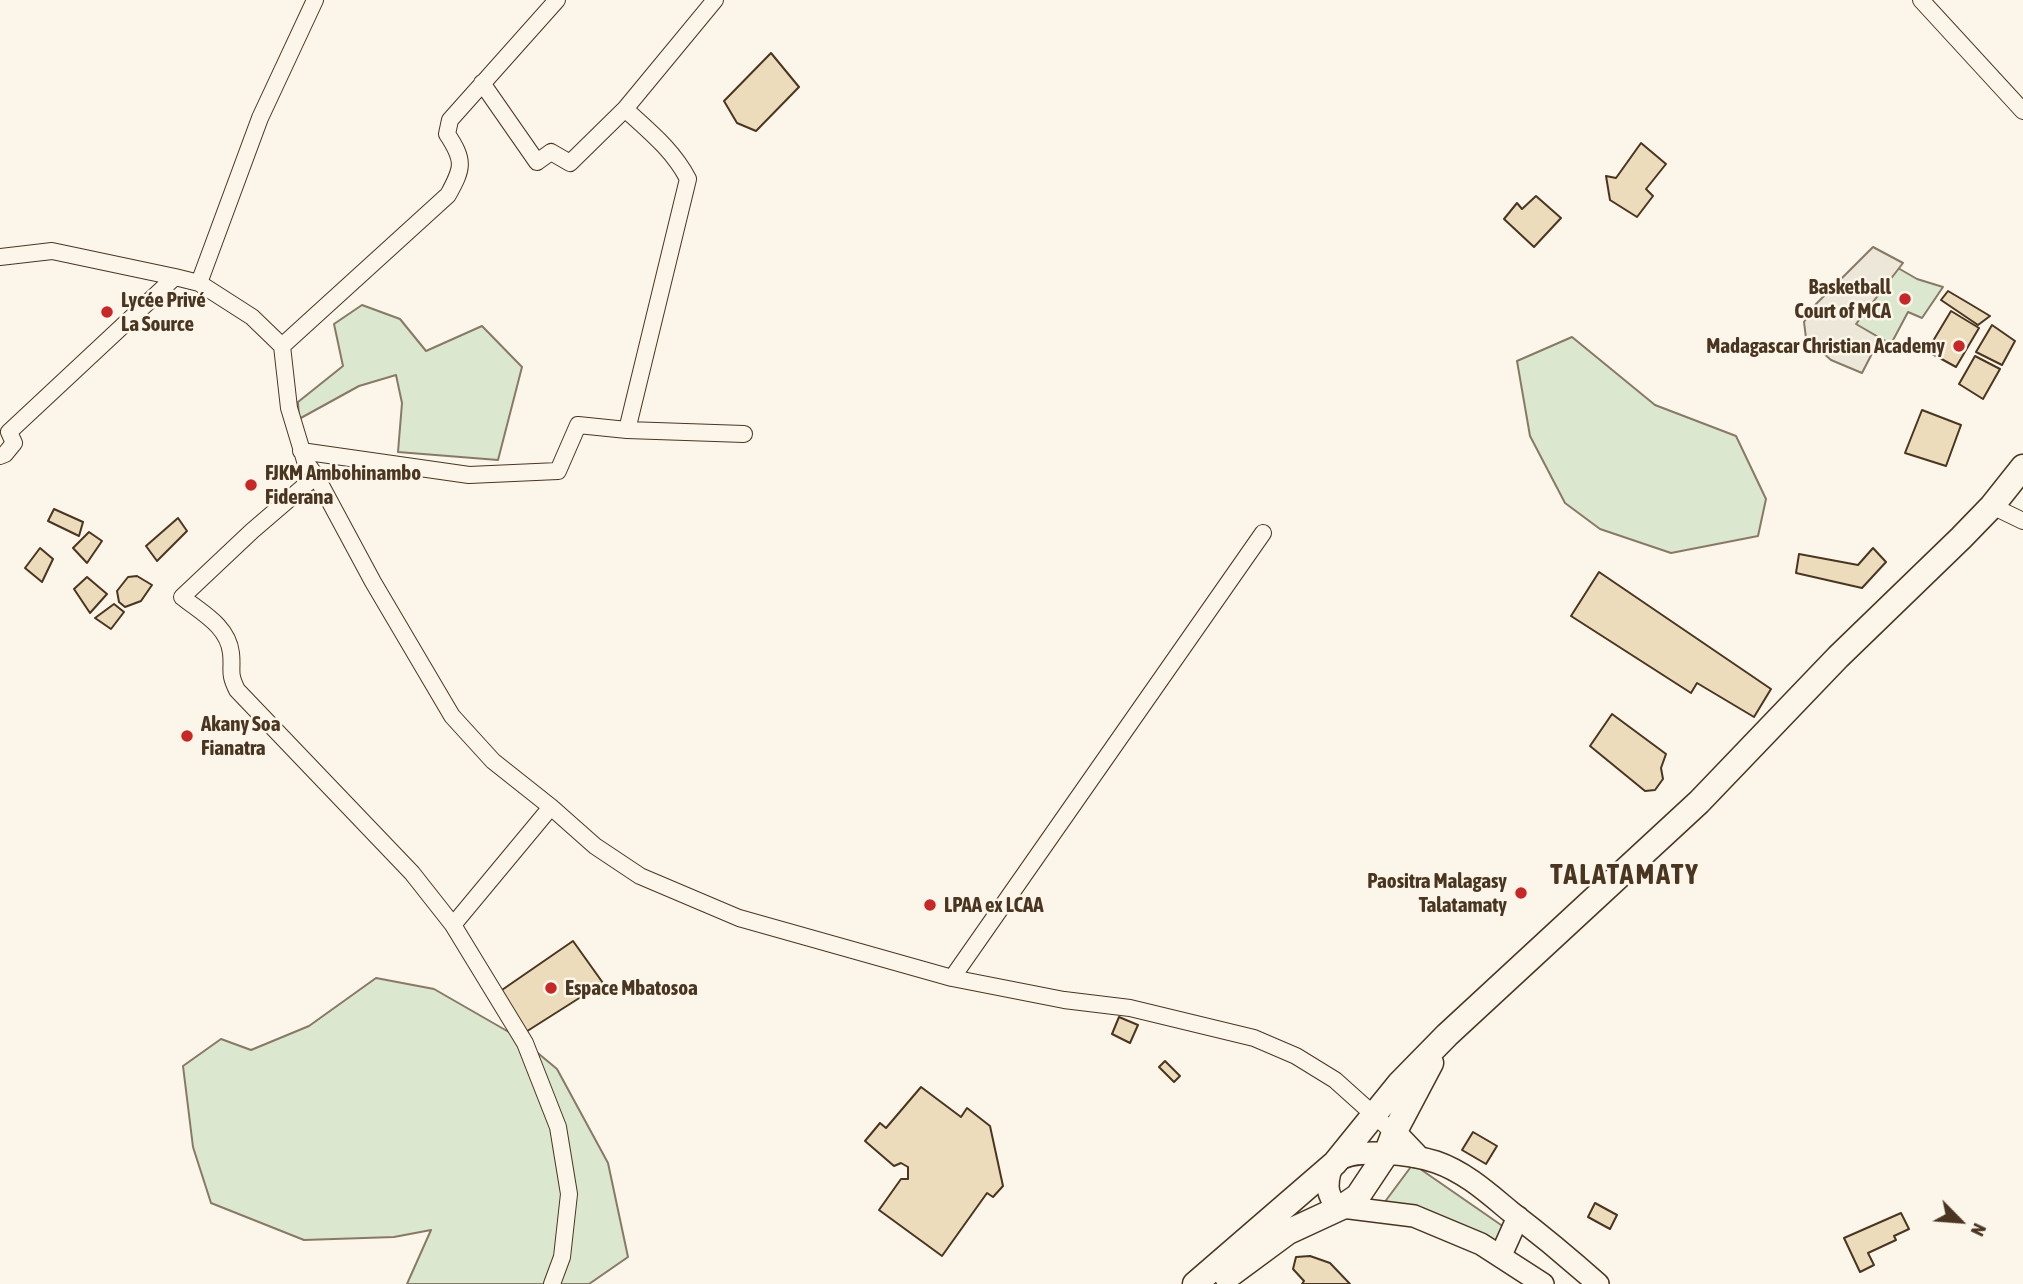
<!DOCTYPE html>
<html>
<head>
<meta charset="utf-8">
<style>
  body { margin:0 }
  #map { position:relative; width:2023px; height:1284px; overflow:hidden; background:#fbf6e9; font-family:"Asap Condensed",sans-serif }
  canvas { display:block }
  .north { position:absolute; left:1925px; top:1186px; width:70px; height:70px; -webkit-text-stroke:5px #fbf6e9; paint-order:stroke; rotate:115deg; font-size:19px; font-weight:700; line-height:28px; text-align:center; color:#4a3520 }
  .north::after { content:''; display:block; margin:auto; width:24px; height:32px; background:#4a3520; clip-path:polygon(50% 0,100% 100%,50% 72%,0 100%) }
</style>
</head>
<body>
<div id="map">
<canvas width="2023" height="1284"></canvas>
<div class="north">N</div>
</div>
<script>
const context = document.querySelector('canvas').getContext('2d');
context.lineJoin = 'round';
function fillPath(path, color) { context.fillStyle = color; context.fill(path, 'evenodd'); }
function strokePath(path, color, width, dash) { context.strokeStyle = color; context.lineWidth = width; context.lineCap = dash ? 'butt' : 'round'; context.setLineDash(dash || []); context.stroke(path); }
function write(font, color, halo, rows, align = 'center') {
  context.font = font + ' "Asap Condensed",sans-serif'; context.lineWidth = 5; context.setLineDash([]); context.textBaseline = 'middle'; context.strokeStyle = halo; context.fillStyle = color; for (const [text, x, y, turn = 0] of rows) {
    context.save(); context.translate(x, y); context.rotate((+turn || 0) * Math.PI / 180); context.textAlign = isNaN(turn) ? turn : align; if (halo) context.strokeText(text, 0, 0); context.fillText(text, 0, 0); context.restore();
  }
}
const green = new Path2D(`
  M1898,268L1917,279L1943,287L1922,318L1908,312L1891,344L1855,325Z
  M362,305L400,319L426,351L482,326L522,367L498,460L398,452L402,403L396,375L359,386L299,419L298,402L343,366L334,324Z
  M1572,337L1655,405L1736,436L1766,499L1758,536L1671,553L1600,529L1565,503L1530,436L1517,361Z
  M376,978L434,989L521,1039L557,1069L608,1163L628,1257L589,1284H407L431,1230L394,1237L304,1240L211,1203L193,1147L183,1066L221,1039L251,1050L309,1026Z
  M1413,1164L1504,1227L1491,1249L1384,1203Z`);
fillPath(green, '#dce7d0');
strokePath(green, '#887966', 2);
const parking = new Path2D(`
  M1873,247L1903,263L1856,324L1880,338L1862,373L1831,360L1806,338L1804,322L1816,304Z`);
fillPath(parking, '#ede7d9');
strokePath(parking, '#887966', 2);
const building = new Path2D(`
  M771,53L799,87L756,131L737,123L724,101Z
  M1641,143L1666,164L1646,189L1653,196L1637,217L1610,200L1606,176L1616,178Z
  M1536,196L1561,218L1534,247L1504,219L1517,203L1522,209Z
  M1948,291L1970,304L1990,316L1978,325L1941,300Z
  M1951,311L1979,328L1956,367L1927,351Z
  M1992,325L2015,341L2002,365L1976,352Z
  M1975,356L2000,369L1983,399L1959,384Z
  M1922,410L1961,425L1946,466L1905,453Z
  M54,509L83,522L79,536L48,521Z
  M178,518L187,531L157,561L146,546Z
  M89,532L102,541L87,563L73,548Z
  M40,548L53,559L42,582L25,568Z
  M1873,548L1886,562L1862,588L1796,573L1799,554L1858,565Z
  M1599,572L1771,689L1754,717L1697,683L1691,693L1571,616Z
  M137,576L152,585L141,601L125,607L119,602L117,591L128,577Z
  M87,577L107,594L90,613L74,589Z
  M114,604L124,612L111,629L95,618Z
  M1612,714L1666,754L1661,768L1663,779L1655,790L1645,791L1590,746Z
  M573,941L603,983L521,1035L499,992Z
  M1119,1017L1138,1025L1130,1043L1112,1034Z
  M1165,1061L1180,1076L1174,1082L1159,1067Z
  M921,1087L961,1117L967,1108L990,1126L1003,1186L993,1197L987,1193L942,1256L879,1210L901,1179H908V1167L901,1163L894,1166L865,1141L880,1123L886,1128Z
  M1473,1132L1497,1146L1486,1164L1462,1150Z
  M1595,1203L1617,1215L1610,1229L1588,1217Z
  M1901,1213L1909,1229L1894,1236L1896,1240L1868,1253L1874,1265L1860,1272L1844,1238Z
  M1310,1256L1330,1263L1350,1284H1302L1304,1281L1293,1269L1296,1257Z`);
fillPath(building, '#ecdcbc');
strokePath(building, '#4a3520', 2);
const street = new Path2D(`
  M1921,0L2023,111
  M482,83L537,162L551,152L570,163L625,109L715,0
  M625,109C649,131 673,150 688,179L627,430
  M0,257L52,251L175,277L199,283L252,317L282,346L289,408L305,461L316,476L373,582L452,716L493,761L551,807L595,846L640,876L739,918L952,978L1064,1000L1130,1008L1254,1038L1296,1056L1335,1080L1394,1133
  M199,283L260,118L315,0
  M282,346L448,195C463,168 465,161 447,134L450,120L557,0
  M301,451L469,475L558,471L578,425L627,430L744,434
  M0,456L5,454L14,443L9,432L175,277
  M316,476L252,531L182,597C202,613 228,626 231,653C233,671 228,672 237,690L412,873L453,925
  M1992,506L2023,521
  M551,807L453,925L525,1043L558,1127L569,1194L562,1257L552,1284
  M952,978L1263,533`);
const secondary = new Path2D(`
  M1501,1255L1518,1217
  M1543,1284L1481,1244L1414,1216L1342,1207C1333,1203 1329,1197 1328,1187C1328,1178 1330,1168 1336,1162C1353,1146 1415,1155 1436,1162C1465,1172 1488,1193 1511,1212C1541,1235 1570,1259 1598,1284`);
const primary = new Path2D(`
  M1394,1133L1415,1155
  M1227,1277L1288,1232L1342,1207L1358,1196L1386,1154L1394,1133L1431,1063
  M1195,1284L1335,1163L1399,1084L1447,1035L1699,802L1838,657L1961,538L1992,506L2023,467`);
strokePath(street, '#4a3520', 18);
strokePath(secondary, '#4a3520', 24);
strokePath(primary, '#4a3520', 27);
strokePath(street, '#fbf6e9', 16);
strokePath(secondary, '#fbf6e9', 21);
strokePath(primary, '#fbf6e9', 24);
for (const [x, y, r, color] of [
  [1905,299,7,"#c62828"],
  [107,312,7,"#c62828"],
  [1959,346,7,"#c62828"],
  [251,485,7,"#c62828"],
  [187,736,7,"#c62828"],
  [1521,893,7,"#c62828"],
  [930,905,7,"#c62828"],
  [551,988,7,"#c62828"]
]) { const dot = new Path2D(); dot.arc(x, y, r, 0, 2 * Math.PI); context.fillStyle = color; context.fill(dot); strokePath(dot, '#fbf6e9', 2.5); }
write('bold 21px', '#4a3520', '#fbf6e9', [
  ["Basketball",1891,287,"right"],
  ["Court of MCA",1891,311,"right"],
  ["Lycée Privé",121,300],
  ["La Source",121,324],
  ["Madagascar Christian Academy",1945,346,"right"],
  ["FJKM Ambohinambo",265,473],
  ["Fiderana",265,497],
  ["Akany Soa",201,724],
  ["Fianatra",201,748],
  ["Paositra Malagasy",1507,881,"right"],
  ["Talatamaty",1507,905,"right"],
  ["LPAA ex LCAA",944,905],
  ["Espace Mbatosoa",565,988]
], 'left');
context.letterSpacing = '2px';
write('bold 28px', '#4a3520', '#fbf6e9', [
  ["TALATAMATY",1625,875]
]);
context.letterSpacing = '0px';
</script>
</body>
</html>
